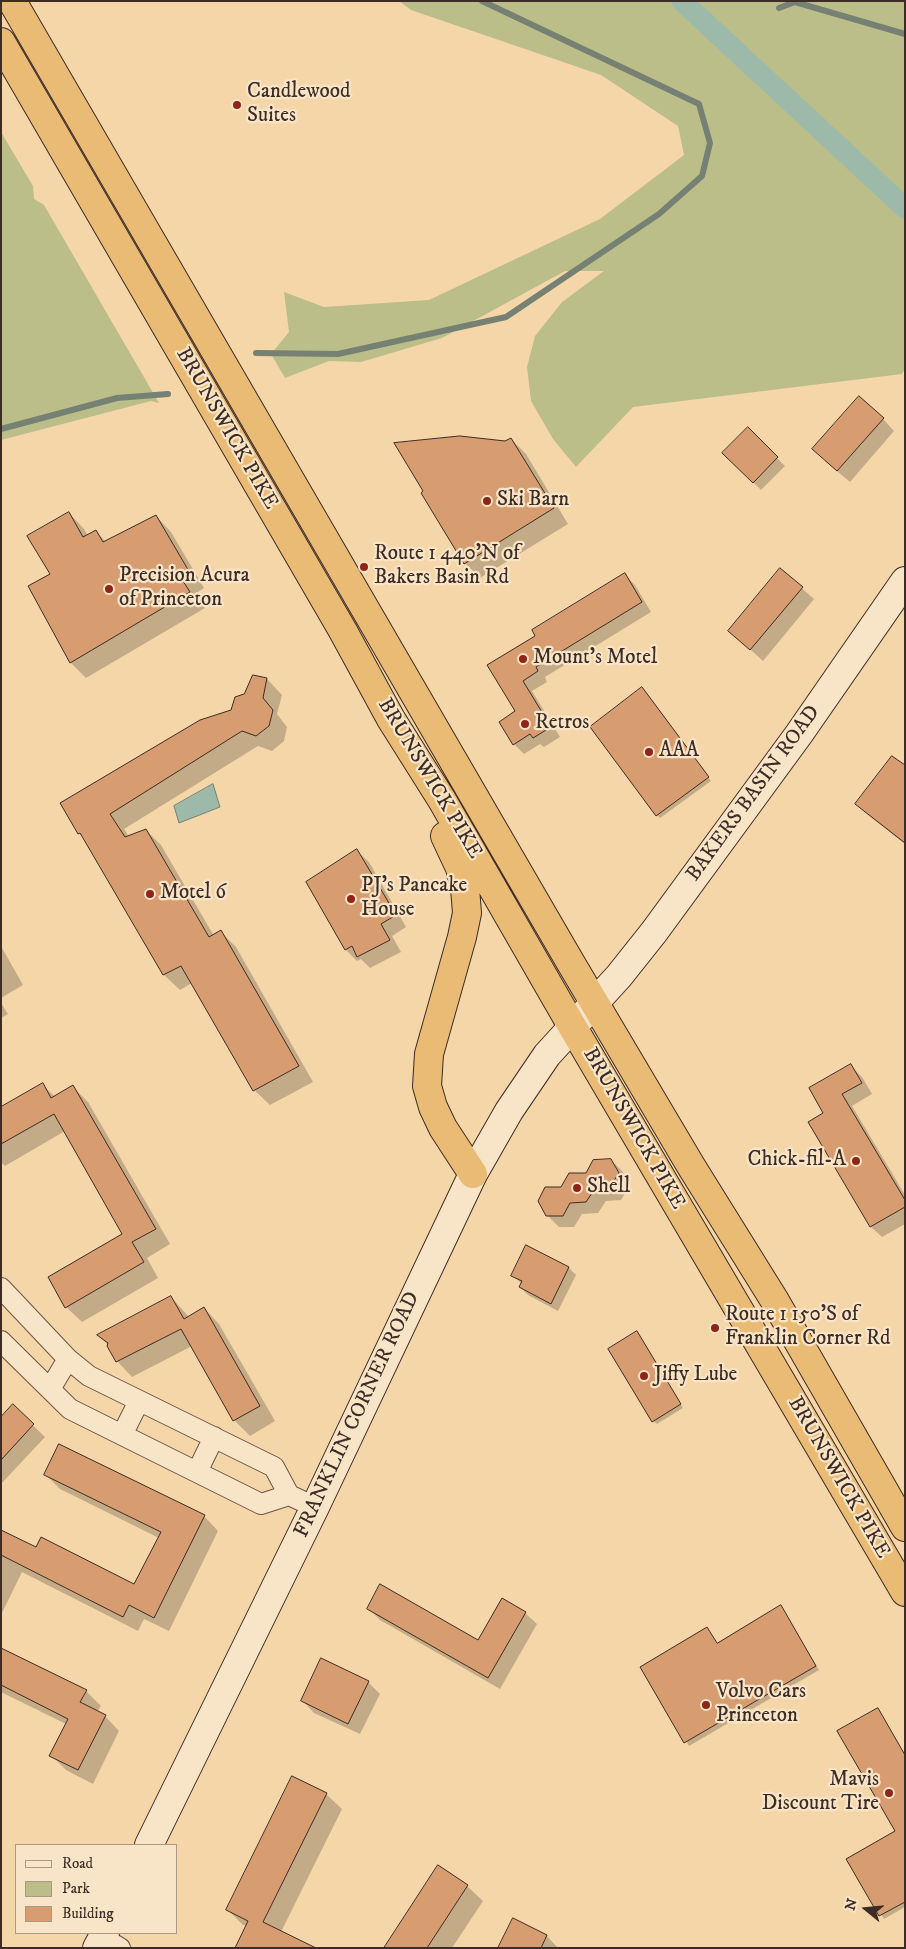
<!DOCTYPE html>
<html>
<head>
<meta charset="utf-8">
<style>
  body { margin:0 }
  #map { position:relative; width:906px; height:1949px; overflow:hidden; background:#f5d6a9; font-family:"IM FELL DW Pica",serif }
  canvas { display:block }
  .frame { position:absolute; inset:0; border:2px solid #3d2c25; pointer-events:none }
  .legend { position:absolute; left:15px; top:1844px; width:162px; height:90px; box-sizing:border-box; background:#f8e4c7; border:1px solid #ad9a86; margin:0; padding:6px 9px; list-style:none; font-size:15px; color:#3d2c25 }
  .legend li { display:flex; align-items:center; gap:10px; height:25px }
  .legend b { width:25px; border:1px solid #ad9a86 }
  .north { position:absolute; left:841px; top:1884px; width:50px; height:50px; -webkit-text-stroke:4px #f8e4c7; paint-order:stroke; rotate:287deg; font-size:14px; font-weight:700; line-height:20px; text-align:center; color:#3d2c25 }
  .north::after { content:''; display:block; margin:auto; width:18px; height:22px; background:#3d2c25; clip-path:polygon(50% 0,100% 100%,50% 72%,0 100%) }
</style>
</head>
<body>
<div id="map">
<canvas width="906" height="1949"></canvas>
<div class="frame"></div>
<ul class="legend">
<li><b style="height:6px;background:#f8e4c7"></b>Road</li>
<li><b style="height:14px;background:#bbbe88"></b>Park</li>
<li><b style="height:14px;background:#d79c70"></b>Building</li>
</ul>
<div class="north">N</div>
</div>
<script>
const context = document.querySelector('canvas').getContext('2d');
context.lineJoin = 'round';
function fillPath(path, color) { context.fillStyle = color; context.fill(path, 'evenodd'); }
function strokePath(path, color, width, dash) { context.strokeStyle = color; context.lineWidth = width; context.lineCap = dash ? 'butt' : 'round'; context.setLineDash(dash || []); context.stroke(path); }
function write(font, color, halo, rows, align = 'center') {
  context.font = font + ' "IM FELL DW Pica",serif'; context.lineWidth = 4.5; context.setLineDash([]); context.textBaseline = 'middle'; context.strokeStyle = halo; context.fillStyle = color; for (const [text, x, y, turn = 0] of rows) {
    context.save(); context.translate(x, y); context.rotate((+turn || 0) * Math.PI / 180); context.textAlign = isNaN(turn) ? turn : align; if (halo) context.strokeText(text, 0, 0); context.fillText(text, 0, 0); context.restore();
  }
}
fillPath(new Path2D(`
  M399,1H905V369L902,374L633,407L576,467L553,439L531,401L527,367L535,336L562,302L604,271H565L442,338L361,362L329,361L285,378L271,354L289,332L284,292L324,307L429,300L600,219L684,155L678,126L601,75L411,10Z
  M1,132L33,186L34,199L44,205L159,403L151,401L1,440Z`), '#bbbe88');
const water = new Path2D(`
  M213,784L220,807L179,823L174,806Z`);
fillPath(water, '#9cb9a9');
strokePath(water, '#768174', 1);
fillPath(new Path2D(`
  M883,419L894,431L850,482L825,461Z
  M748,429L785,466L761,490L724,453Z
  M511,439L526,454L568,524L480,578L465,563L506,442Z
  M69,513L84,529L88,536L96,532L106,542L156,516L171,532L204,588L195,594L205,608L86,678L71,663L30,587L52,575Z
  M780,569L814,599L763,661L729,630Z
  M625,575L635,585L651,612L545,677L547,682L532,691L560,737L544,747L540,744L524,754L514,744L517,712L488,666L537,636Z
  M267,679L282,695L277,714L287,727L284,741L272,751L258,746L124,829L129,837L146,830L161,845L214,936L221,932L236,947L313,1082L270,1105L254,1090L192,983L180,990L164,975L87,842L79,833L232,711L245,695Z
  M646,692L711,781L660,818L657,815Z
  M905,767V844L868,815L857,804Z
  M357,851L369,862L406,927L392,936L401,952L370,968L361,959L357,961L346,950Z
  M1,946L23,985L1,998Z
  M1,1003L8,1014L1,1018Z
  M851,1066L862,1077L872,1094L852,1106L905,1195V1224L882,1237L871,1227L810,1123L825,1113Z
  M43,1085L55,1097L73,1087L88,1102L170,1244L147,1258L158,1278L82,1322L66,1307L124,1234L65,1131L5,1166L1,1162V1109Z
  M611,1160L623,1172L630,1185L621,1200L606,1201L598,1213L582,1214L574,1227H559L547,1215L586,1174Z
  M569,1268L576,1275L558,1311L528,1295L520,1287L522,1284L512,1275Z
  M171,1297L189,1317L204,1308L219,1324L275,1421L250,1436L234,1420L192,1346L132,1377L117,1361L109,1346L99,1336Z
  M640,1336L683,1408L657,1424L653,1421Z
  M13,1406L45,1437L1,1484V1418Z
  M46,1475L204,1516L218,1531L169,1631L144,1619L138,1631L22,1572L1,1615V1531L36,1549L134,1586L159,1538L60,1489Z
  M781,1607L819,1670L689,1746L642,1667L707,1629L717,1644Z
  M368,1608L478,1641L525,1613L537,1624L500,1689L380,1620Z
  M1,1649L86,1691L101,1706L97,1712L105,1716L119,1731L93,1784L66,1770L51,1755L66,1724L1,1692Z
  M368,1682L380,1694L360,1734L314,1713L303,1701Z
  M877,1710L905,1754V1907L884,1919L848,1860L897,1831Z
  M326,1794L342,1809L281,1932L243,1925L228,1910Z
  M467,1886L483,1901L452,1948H385Z
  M514,1920L547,1936L558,1948H500Z`), '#0003');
strokePath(new Path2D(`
  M779,8L795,2L905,34
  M256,353L338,354L506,317L659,214L702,176L710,143L699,104L482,1
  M1,429L117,398L168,394`), '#768174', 6);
strokePath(new Path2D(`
  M682,1L905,208`), '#9cb9a9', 21);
const building = new Path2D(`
  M859,396L884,418L837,471L812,449Z
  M748,427L778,457L753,483L722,453Z
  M460,436L505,441L511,438L554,508L464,564L421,493L423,491L394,443Z
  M69,512L83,537L96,530L103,542L156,515L190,573L181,578L190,592L70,663L28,586L50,574L27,536Z
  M780,568L803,587L750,650L728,631Z
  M625,573L642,602L536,667L538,671L523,681L551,727L533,738L530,734L513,745L499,722L515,711L487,665L535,636L532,630Z
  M253,675L267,678L263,698L273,710L269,726L256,736L242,731L110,814L125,837L146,829L209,937L221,930L299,1066L253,1091L181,966L163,975L80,833L78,834L60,803L200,720L231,710L235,697L244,694Z
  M642,687L709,777L656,816L590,727Z
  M892,756L905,765V843L855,804Z
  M357,849L396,915L381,924L390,940L357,957L352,946L345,950L306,882Z
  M851,1064L862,1083L842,1094L905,1200V1207L870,1227L808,1122L823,1113L809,1088Z
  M43,1083L51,1098L73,1085L156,1229L132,1242L144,1262L65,1308L48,1277L122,1234L54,1114L1,1144V1107Z
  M611,1159L619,1173L609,1188L594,1190L586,1202L570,1203L563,1216H546L538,1201L545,1187H561L569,1173H586L593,1160Z
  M526,1245L569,1267L551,1304L519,1287L522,1281L511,1276Z
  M171,1296L184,1319L204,1307L260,1406L233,1421L181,1329L116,1362L107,1346L108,1343L97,1335Z
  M637,1331L681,1404L652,1422L608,1349Z
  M13,1404L34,1424L1,1460V1417Z
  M59,1444L205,1515L154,1618L129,1605L123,1617L1,1555V1530L36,1547L41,1537L134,1584L161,1532L44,1475Z
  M380,1584L478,1640L502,1598L526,1612L488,1678L367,1609Z
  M781,1605L816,1666L684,1743L640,1667L707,1627L717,1643Z
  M1,1648L87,1690L80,1702L106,1715L78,1770L49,1756L68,1719L1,1685Z
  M321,1658L369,1681L348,1724L301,1701Z
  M878,1708L905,1755V1902L879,1916L846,1859L895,1831L837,1731Z
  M292,1776L327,1793L263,1922L316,1948H235L248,1921L226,1910Z
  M438,1865L468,1885L427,1948H384Z
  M513,1918L547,1935L541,1948H498Z`);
fillPath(building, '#d79c70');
strokePath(building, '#3d2c25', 1);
const minor = new Path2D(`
  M1,1288L68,1359L89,1376L274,1467L289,1495L315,1507
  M1,1341L70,1409L261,1504L289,1495
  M50,1389L68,1359
  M122,1435L139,1401
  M197,1472L214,1437
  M103,1938L120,1948`);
const secondary = new Path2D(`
  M149,1845L315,1507L473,1174L509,1111L547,1055L619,976L654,932L799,734L905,581
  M97,1948L105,1933`);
const trunk = new Path2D(`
  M12,1L572,965L691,1166L775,1301L905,1527
  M1,42L343,631L391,719L442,800L572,1026L905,1592
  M445,836L460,868L465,888L467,913L462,937L429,1054L427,1086L433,1107L443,1128L473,1174`);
strokePath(minor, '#6b5646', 22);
strokePath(secondary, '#3d2c25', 30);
strokePath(trunk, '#3d2c25', 30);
strokePath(minor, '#f8e4c7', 20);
strokePath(secondary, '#f8e4c7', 28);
strokePath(trunk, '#eabb74', 28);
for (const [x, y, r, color] of [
  [237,105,5,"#8f2418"],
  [487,501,5,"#8f2418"],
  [364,567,5,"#8f2418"],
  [109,589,5,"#8f2418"],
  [523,659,5,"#8f2418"],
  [525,724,5,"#8f2418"],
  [649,752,5,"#8f2418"],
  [150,894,5,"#8f2418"],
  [351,899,5,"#8f2418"],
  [856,1161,5,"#8f2418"],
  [577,1188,5,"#8f2418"],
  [715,1328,5,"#8f2418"],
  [644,1376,5,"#8f2418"],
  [706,1705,5,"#8f2418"],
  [889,1793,5,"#8f2418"]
]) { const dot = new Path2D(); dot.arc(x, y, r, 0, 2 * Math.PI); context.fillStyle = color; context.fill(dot); strokePath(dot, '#f8e4c7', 2); }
write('21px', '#3d2c25', '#f8e4c7', [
  ["Candlewood",247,93],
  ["Suites",247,117],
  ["Ski Barn",497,501],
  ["Route 1 440'N of",374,555],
  ["Bakers Basin Rd",374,579],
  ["Precision Acura",119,577],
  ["of Princeton",119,601],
  ["Mount's Motel",533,659],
  ["Retros",535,724],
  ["AAA",659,752],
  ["PJ's Pancake",361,887],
  ["House",361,911],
  ["Motel 6",160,894],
  ["Chick-fil-A",846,1161,"right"],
  ["Shell",587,1188],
  ["Route 1 150'S of",725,1316],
  ["Franklin Corner Rd",725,1340],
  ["Jiffy Lube",654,1376],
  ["Volvo Cars",716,1693],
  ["Princeton",716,1717],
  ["Mavis",879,1781,"right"],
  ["Discount Tire",879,1805,"right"]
], 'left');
write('21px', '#3d2c25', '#f8e4c7', [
  ["BRUNSWICK PIKE",226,429,60],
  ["BRUNSWICK PIKE",429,779,59],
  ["BAKERS BASIN ROAD",754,794,-54],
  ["BRUNSWICK PIKE",633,1129,60],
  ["FRANKLIN CORNER ROAD",358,1415,-65],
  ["BRUNSWICK PIKE",838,1478,60]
]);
</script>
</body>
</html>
